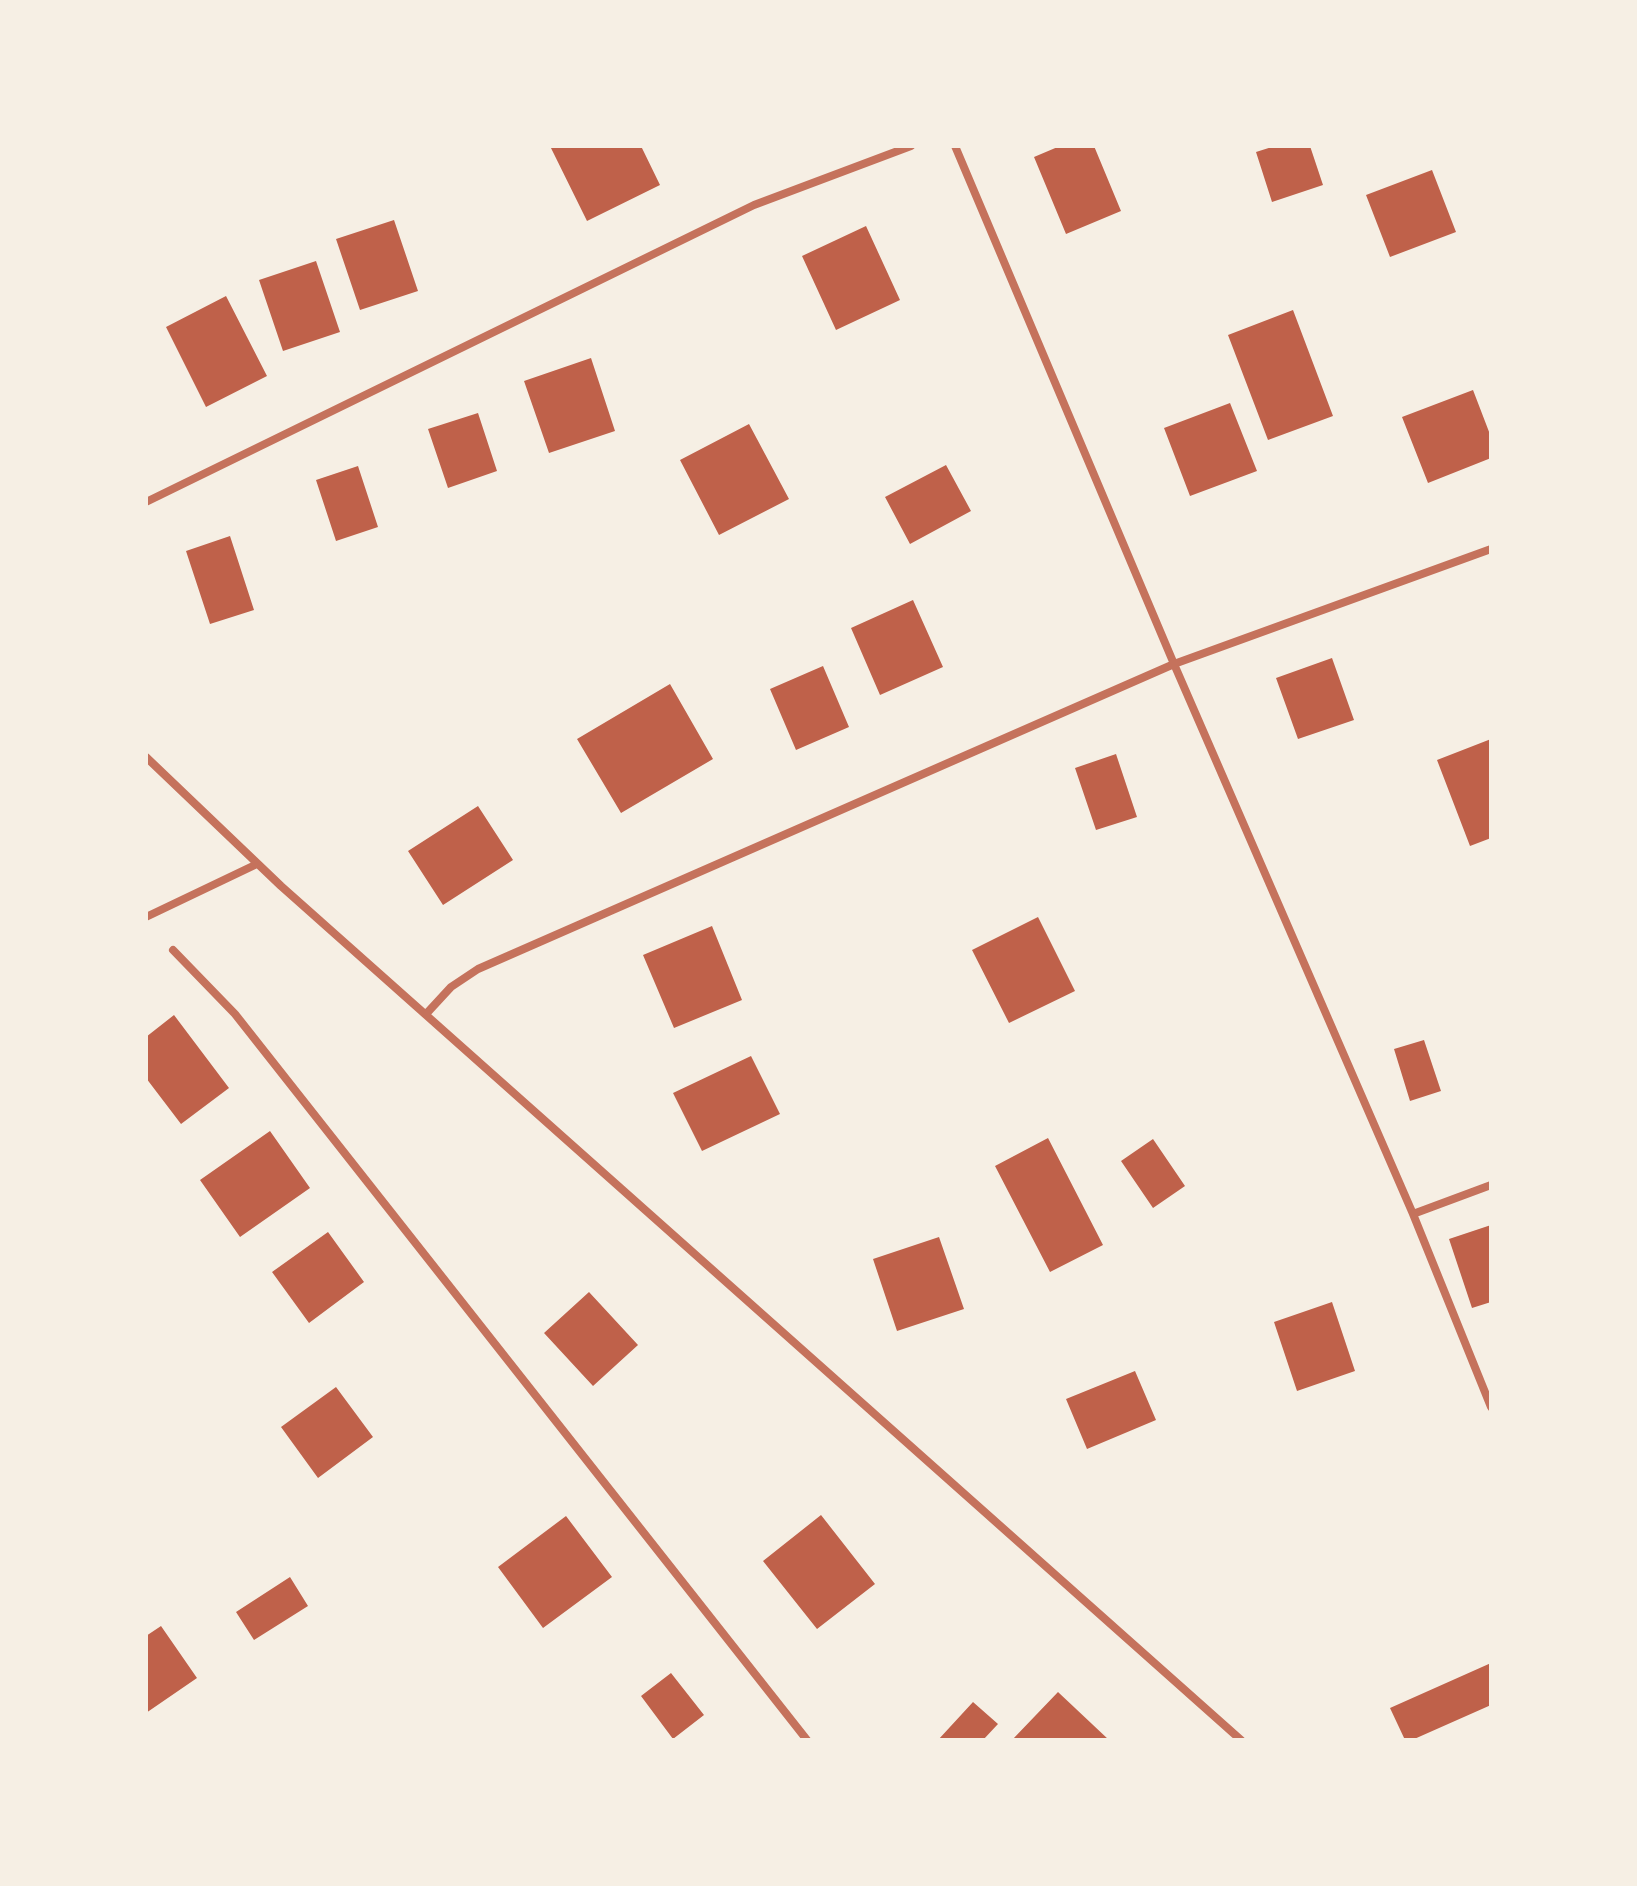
<!DOCTYPE html>
<html>
<head>
<meta charset="utf-8">
<style>
  body { margin:0 }
  #map { position:relative; width:1637px; height:1886px; overflow:hidden; background:#f6efe4; font-family:"PT Sans",sans-serif }
  canvas { display:block }
  .frame { position:absolute; inset:0; border:148px solid #f6efe4; pointer-events:none }
</style>
</head>
<body>
<div id="map">
<canvas width="1637" height="1886"></canvas>
<div class="frame"></div>
</div>
<script>
const context = document.querySelector('canvas').getContext('2d');
context.lineJoin = 'round';
function fillPath(path, color) { context.fillStyle = color; context.fill(path, 'evenodd'); }
function strokePath(path, color, width, dash) { context.strokeStyle = color; context.lineWidth = width; context.lineCap = dash ? 'butt' : 'round'; context.setLineDash(dash || []); context.stroke(path); }
fillPath(new Path2D(`
  M550,146H641L660,185L587,221Z
  M1060,146H1094L1121,211L1066,234L1034,157Z
  M1275,146H1310L1323,185L1272,202L1256,152Z
  M1432,170L1456,232L1390,257L1366,195Z
  M394,220L418,291L360,310L336,239Z
  M866,226L900,300L836,330L802,256Z
  M316,261L340,332L283,351L259,280Z
  M226,296L267,376L206,407L166,327Z
  M1293,310L1333,416L1268,440L1228,335Z
  M591,358L615,431L549,453L524,381Z
  M1473,390L1491,437V458L1428,483L1402,417Z
  M1230,403L1257,471L1190,496L1164,428Z
  M478,413L497,471L448,488L428,429Z
  M749,424L789,499L719,535L680,460Z
  M946,465L971,511L910,544L885,497Z
  M358,466L378,527L336,541L316,480Z
  M230,536L254,610L210,624L186,551Z
  M913,600L943,667L880,695L851,628Z
  M1332,658L1354,720L1298,739L1276,678Z
  M823,666L849,727L796,750L770,689Z
  M670,684L713,759L621,813L577,739Z
  M1491,739V838L1470,846L1437,760Z
  M1116,754L1137,817L1096,830L1075,768Z
  M478,806L513,860L443,905L408,851Z
  M1038,917L1075,991L1009,1023L972,950Z
  M712,926L742,1000L674,1028L643,955Z
  M174,1015L229,1088L181,1124L146,1078V1037Z
  M1424,1040L1441,1091L1410,1101L1394,1049Z
  M751,1056L780,1114L702,1151L673,1093Z
  M270,1131L310,1188L240,1237L200,1180Z
  M1048,1138L1103,1245L1050,1272L995,1166Z
  M1153,1139L1185,1186L1153,1208L1121,1161Z
  M1491,1225V1302L1472,1308L1449,1239Z
  M328,1232L364,1282L309,1323L272,1272Z
  M939,1237L964,1309L897,1331L873,1259Z
  M589,1292L638,1345L593,1386L544,1333Z
  M1332,1302L1355,1371L1297,1391L1274,1322Z
  M1135,1371L1156,1420L1087,1449L1066,1399Z
  M336,1387L373,1437L318,1478L281,1427Z
  M821,1515L875,1584L817,1629L763,1561Z
  M566,1516L612,1577L543,1628L498,1567Z
  M290,1577L308,1606L254,1640L236,1612Z
  M161,1626L197,1678L146,1713V1636Z
  M1491,1663V1705L1412,1740H1405L1390,1708Z
  M671,1673L704,1715L673,1739L641,1696Z
  M1058,1692L1109,1740H1012Z
  M973,1702L998,1724L983,1740H938Z`), '#bf614a');
strokePath(new Path2D(`
  M955,146L1174,664L1413,1214L1491,1407
  M146,502L754,205L911,146
  M146,757L281,886L1241,1740
  M146,917L257,864
  M173,950L235,1014L807,1740
  M427,1013L451,987L478,969L1174,664L1491,549
  M1413,1214L1491,1185`), '#c5725c', 8);
</script>
</body>
</html>
